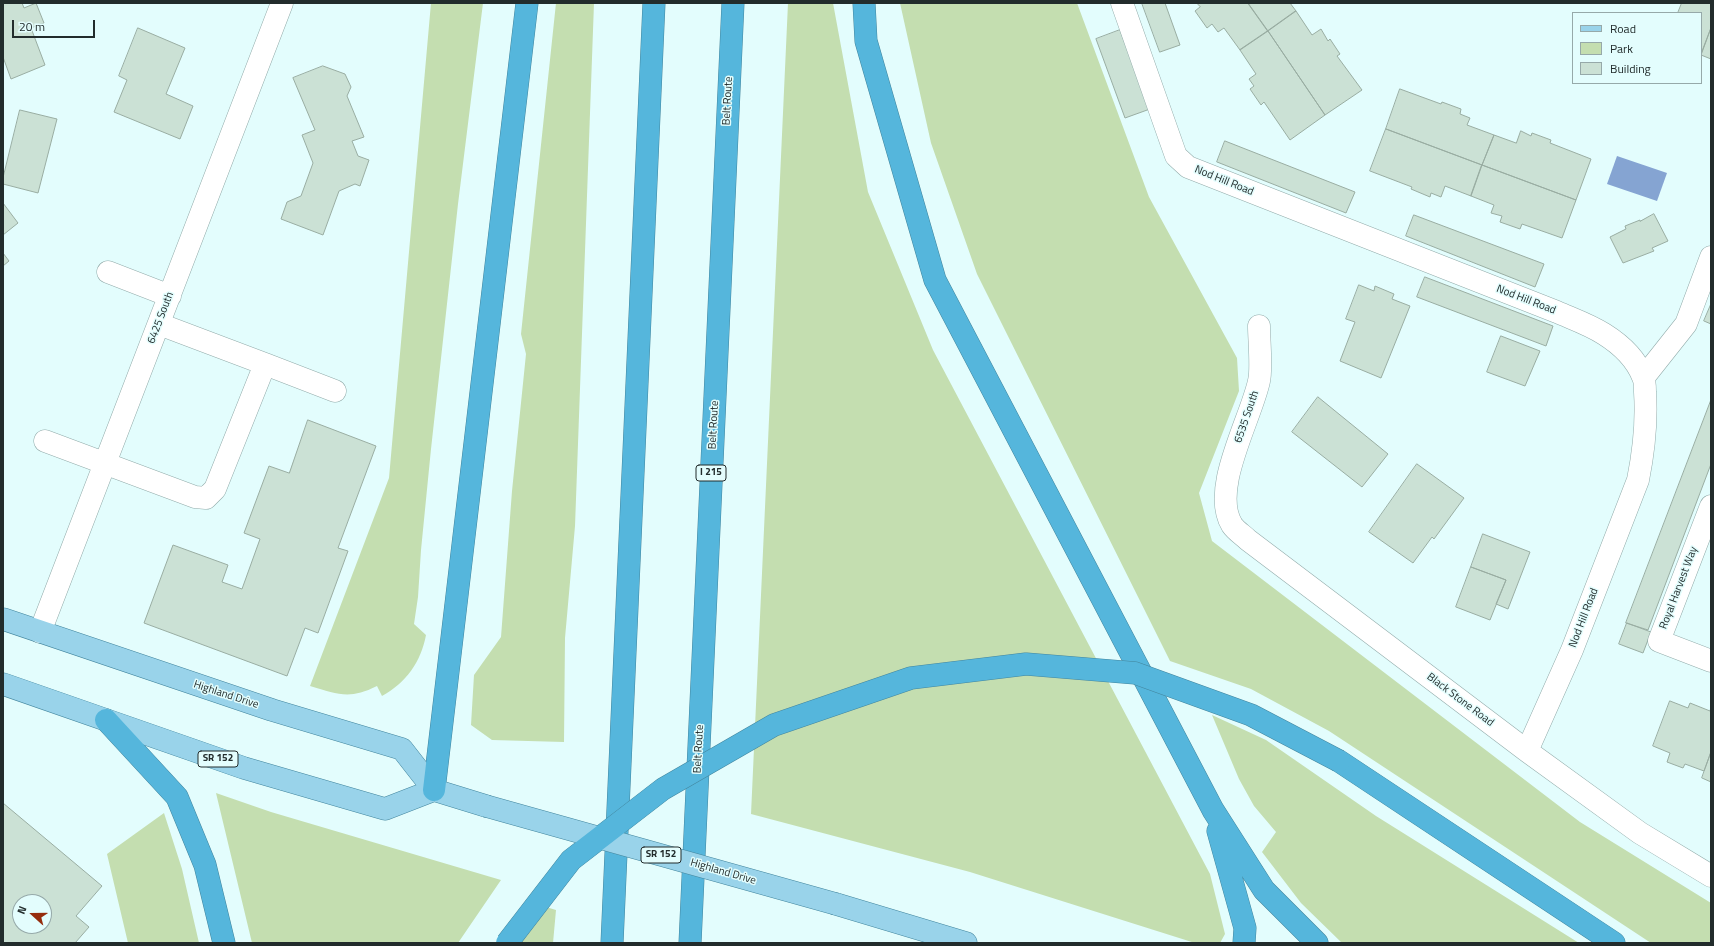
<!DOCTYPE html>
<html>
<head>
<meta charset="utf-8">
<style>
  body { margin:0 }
  #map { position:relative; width:1714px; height:946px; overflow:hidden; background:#e3fdfd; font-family:"Titillium Web",sans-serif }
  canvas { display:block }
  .frame { position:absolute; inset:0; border:4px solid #222c2c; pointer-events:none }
  .legend { position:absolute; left:1572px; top:12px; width:130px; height:72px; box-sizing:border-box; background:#e3fdfd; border:1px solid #96a9a9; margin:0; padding:5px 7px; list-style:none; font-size:12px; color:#222c2c }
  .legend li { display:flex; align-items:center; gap:8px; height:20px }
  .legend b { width:20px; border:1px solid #96a9a9 }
  .north { position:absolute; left:12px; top:894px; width:40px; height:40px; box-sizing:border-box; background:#e3fdfd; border:1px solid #96a9a9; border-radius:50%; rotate:291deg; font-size:11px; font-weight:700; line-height:16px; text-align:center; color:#222c2c }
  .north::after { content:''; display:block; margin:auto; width:14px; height:18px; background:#952d0e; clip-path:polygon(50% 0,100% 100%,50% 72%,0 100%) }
  .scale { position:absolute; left:12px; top:20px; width:83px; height:18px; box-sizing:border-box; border:2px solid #222c2c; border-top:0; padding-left:5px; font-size:12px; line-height:14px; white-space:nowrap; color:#222c2c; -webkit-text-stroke:3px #e3fdfd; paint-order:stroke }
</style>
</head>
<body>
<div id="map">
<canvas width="1714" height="946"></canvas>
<div class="frame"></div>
<ul class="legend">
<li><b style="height:5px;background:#99d3ea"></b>Road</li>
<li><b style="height:11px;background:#c4deb0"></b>Park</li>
<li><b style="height:11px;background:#cbe1d5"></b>Building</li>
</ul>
<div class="north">N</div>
<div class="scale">20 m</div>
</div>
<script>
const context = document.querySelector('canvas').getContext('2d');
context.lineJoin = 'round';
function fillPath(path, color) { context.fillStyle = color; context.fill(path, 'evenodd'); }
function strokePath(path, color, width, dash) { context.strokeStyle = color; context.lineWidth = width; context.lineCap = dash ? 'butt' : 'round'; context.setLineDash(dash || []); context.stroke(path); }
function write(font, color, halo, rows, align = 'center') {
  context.font = font + ' "Titillium Web",sans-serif'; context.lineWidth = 3; context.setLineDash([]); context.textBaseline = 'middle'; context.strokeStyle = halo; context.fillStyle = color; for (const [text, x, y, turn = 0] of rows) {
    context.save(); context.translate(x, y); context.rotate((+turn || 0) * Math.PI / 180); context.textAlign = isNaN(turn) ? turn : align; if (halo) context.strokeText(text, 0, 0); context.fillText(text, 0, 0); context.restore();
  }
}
fillPath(new Path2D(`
  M431,3H483L458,204L431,449L421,550L418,597L414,624L426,635C421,662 406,683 382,696L377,686C349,700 338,694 310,686L389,478Z
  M556,3H594L575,526L565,638L564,742L492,740L471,725L474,675L501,637L512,491L526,354L521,334Z
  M788,3H833L868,192L933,350L1210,874L1225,934L1220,943H1195L970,872L751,814Z
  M900,3H1077L1149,197L1237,358L1239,391L1199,493L1212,541L1580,822L1711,903V943H1651L1329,731L1251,689L1170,661L977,274L931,143Z
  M1212,715L1266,740L1376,816L1579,943H1342L1301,903L1262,852L1276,832L1254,806L1239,779Z
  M216,793L271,812L501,880L458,943H252Z
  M164,813L182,869L199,943H128L107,854Z
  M533,903L556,910L553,943H505Z`), '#c4deb0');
fillPath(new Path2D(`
  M1617,156L1667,173L1657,201L1607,184Z`), '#85a4d2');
const building = new Path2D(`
  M3,3H22L24,8L36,3L44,23L31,28L45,65L11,79L3,57Z
  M1142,3H1165L1180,45L1160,52Z
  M1197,3H1248L1268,31L1240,50L1224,28L1218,32L1212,24L1207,28L1195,11L1200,7Z
  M1248,3H1290L1296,11L1268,31Z
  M1682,3H1711V28L1701,55V13H1678Z
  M1296,11L1312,35L1321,29L1328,41L1330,39L1340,54L1337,56L1362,90L1325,115L1268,31Z
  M138,28L185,48L166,94L193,106L180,139L114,112L127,80L119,76Z
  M1711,28V59L1701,55Z
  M1120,30L1150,109L1125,118L1096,39Z
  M1268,31L1325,115L1290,140L1264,102L1261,105L1250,89L1254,86L1249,79L1256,74L1240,50Z
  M323,66L345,74L351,87L347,96L364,137L352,141L358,156L369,160L360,186L355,184L339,191L323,235L281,219L287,202L301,196L313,163L302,135L315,130L293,78Z
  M1400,89L1441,104L1442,102L1461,109L1460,114L1470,118L1467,125L1494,135L1482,165L1386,129Z
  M20,110L57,119L38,193L3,184V178Z
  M1386,129L1482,165L1471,196L1445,186L1441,197L1431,193L1430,197L1411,189L1412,187L1370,171Z
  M1521,131L1531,136L1532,133L1551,140L1550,143L1591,159L1576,200L1482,165L1494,135L1516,143Z
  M1225,141L1355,192L1346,213L1217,162Z
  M1482,165L1576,200L1562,238L1522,224L1520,229L1500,222L1502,216L1491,213L1494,205L1471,196Z
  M3,203L18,223L3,235Z
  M1654,214L1668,241L1652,248L1654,251L1623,263L1610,237L1626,229L1625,226L1640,220V221Z
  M1414,215L1544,264L1535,287L1406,236Z
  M3,253L9,261L3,266Z
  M1425,277L1553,326L1546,346L1417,297Z
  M1359,285L1374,291L1375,286L1394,294L1392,299L1410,306L1381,378L1340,361L1355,322L1346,319Z
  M1711,304V324L1704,321Z
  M1501,336L1540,351L1525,386L1487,372Z
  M1318,397L1388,454L1362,487L1292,432Z
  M1711,400V464L1648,630L1626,623Z
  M308,420L376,446L338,548L348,551L318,633L305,628L287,676L144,623L173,545L228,565L222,582L242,589L260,539L244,533L269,466L289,473Z
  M1417,464L1464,498L1434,539L1432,537L1413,563L1369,532Z
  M1483,534L1530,552L1508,609L1496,604L1506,580L1471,567Z
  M1471,567L1506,580L1490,620L1456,607Z
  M1627,623L1651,632L1643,653L1619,644Z
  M1670,701L1688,708L1690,703L1710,711L1711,707V752L1704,771L1685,764L1683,768L1667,762L1670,753L1653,746Z
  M1711,752V782L1702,778Z
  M3,803L102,886L76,916L89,927L75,943H3ZM20,902H44V926H20Z`);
fillPath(building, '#cbe1d5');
strokePath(building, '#99ada2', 1);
const minor = new Path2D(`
  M1122,3L1176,156L1188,167L1557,312C1573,319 1590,325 1604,334C1620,344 1636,359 1643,377C1645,381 1645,387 1645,392C1647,422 1644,450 1638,480L1572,650L1527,751
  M108,272L170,296
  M1259,326C1259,340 1262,369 1259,381C1251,419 1210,489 1232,525C1236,531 1243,535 1248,540L1527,751L1640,833L1711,876
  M265,364L335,391
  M1644,377L1686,324L1711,257
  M45,441L195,497L206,498L215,489L265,364L159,324
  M1711,506L1659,641L1711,661
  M40,632L282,3`);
const major = new Path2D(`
  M3,619L272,710L402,749L434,790L486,806
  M3,684L244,768L385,809L434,790
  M836,904L966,943`);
const highway = new Path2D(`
  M864,3L866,41L935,280L1213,810L1264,890L1317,943
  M106,720L177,797L205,865L224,943
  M1339,761L1614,943
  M434,790L527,3
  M1218,831L1245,928L1244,943
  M612,943L654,3
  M690,943L733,3`);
strokePath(minor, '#92abaa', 23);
strokePath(major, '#43869e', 23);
strokePath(highway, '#43869e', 23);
strokePath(minor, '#fff', 22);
strokePath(major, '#99d3ea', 22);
strokePath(highway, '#55b6dc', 22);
const majorBridge = new Path2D(`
  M486,806L836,904`);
const highwayBridge = new Path2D(`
  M507,943L571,860L663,789L774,725L911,678L1026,664L1135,673L1251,715L1339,761`);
strokePath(majorBridge, '#43869e', 23, []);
strokePath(highwayBridge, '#43869e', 23, []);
strokePath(majorBridge, '#99d3ea', 22);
strokePath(highwayBridge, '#55b6dc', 22);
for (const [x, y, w] of [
  [711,473,30],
  [218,759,40],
  [661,855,40]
]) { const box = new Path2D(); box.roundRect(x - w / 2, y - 8, w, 16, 3); context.fillStyle = '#e3fdfd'; context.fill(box); strokePath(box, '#222c2c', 1); }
write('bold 10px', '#222c2c', null, [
  ["I 215",711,473],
  ["SR 152",218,759],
  ["SR 152",661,855]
]);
write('11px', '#222c2c', '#e3fdfd', [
  ["Belt Route",728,101,-87],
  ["Nod Hill Road",1224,181,22],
  ["Nod Hill Road",1526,300,21],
  ["6425 South",161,318,-69],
  ["6535 South",1247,417,-71],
  ["Belt Route",714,425,-87],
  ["Royal Harvest Way",1679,588,-69],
  ["Nod Hill Road",1584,618,-69],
  ["Highland Drive",226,695,18],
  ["Black Stone Road",1460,700,37],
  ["Belt Route",699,749,-87],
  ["Highland Drive",723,872,16]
]);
</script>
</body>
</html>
